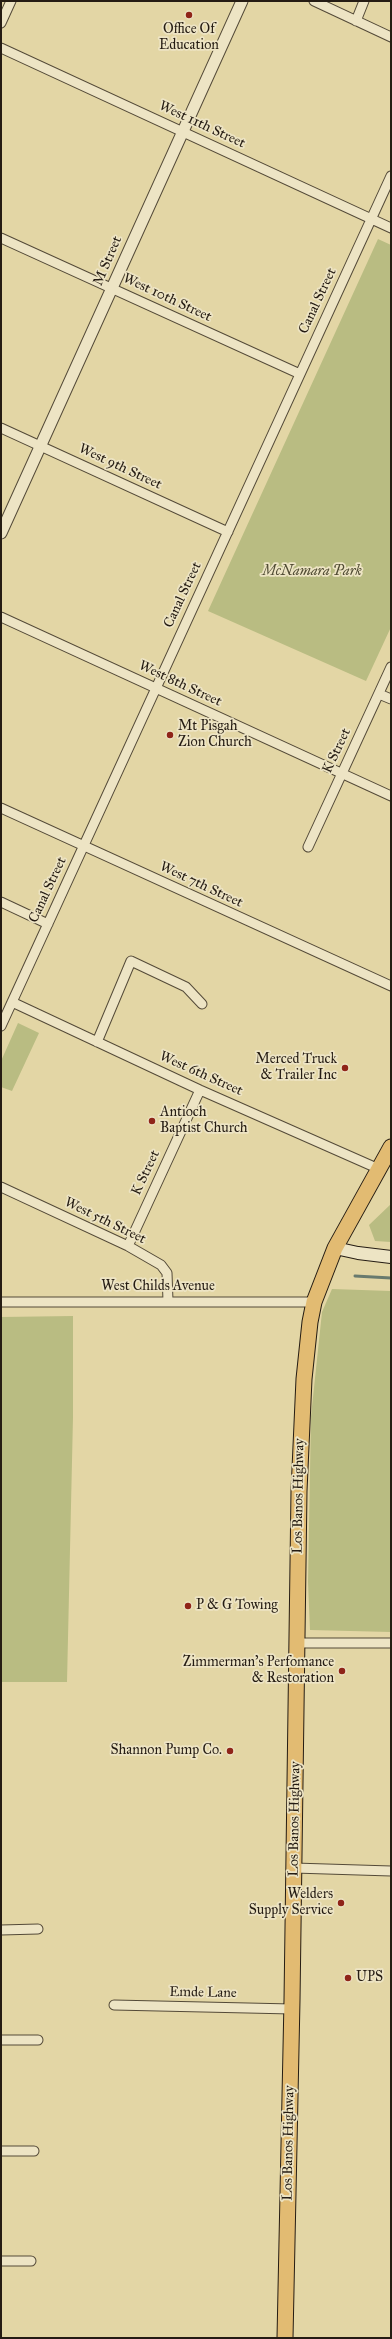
<!DOCTYPE html>
<html>
<head>
<meta charset="utf-8">
<style>
  body { margin:0 }
  #map { position:relative; width:392px; height:2339px; overflow:hidden; background:#e3d6a5; font-family:"IM FELL Great Primer",serif }
  canvas { display:block }
  .frame { position:absolute; inset:0; border:2px solid #251c13; pointer-events:none }
</style>
</head>
<body>
<div id="map">
<canvas width="392" height="2339"></canvas>
<div class="frame"></div>
</div>
<script>
const context = document.querySelector('canvas').getContext('2d');
context.lineJoin = 'round';
function fillPath(path, color) { context.fillStyle = color; context.fill(path, 'evenodd'); }
function strokePath(path, color, width, dash) { context.strokeStyle = color; context.lineWidth = width; context.lineCap = dash ? 'butt' : 'round'; context.setLineDash(dash || []); context.stroke(path); }
function write(font, color, halo, rows, align = 'center') {
  context.font = font + ' "IM FELL Great Primer",serif'; context.lineWidth = 3.5; context.setLineDash([]); context.textBaseline = 'middle'; context.strokeStyle = halo; context.fillStyle = color; for (const [text, x, y, turn = 0] of rows) {
    context.save(); context.translate(x, y); context.rotate((+turn || 0) * Math.PI / 180); context.textAlign = isNaN(turn) ? turn : align; if (halo) context.strokeText(text, 0, 0); context.fillText(text, 0, 0); context.restore();
  }
}
fillPath(new Path2D(`
  M378,239L391,245V627L366,681L208,611Z
  M18,1023L39,1033L12,1091L1,1087V1061Z
  M391,1204V1242L375,1241L369,1225Z
  M332,1289L391,1291V1632L310,1630L308,1582L311,1416L322,1312Z
  M73,1316V1417L67,1682H1V1317Z`), '#b9bc82');
strokePath(new Path2D(`
  M355,1276L391,1278`), '#687a6e', 3);
const minor = new Path2D(`
  M314,1L391,37
  M356,21L364,1
  M1,23L11,1
  M1,48L391,228
  M1,238L300,374
  M1,428L228,532
  M1,617L391,796
  M379,694L391,699
  M1,808L391,986
  M308,847L391,667
  M1,902L48,924
  M12,1002L200,1090L379,1169
  M1,1026L391,176
  M97,1042L131,961L186,987L202,1004
  M1,1187L128,1246L161,1265L167,1273L168,1301
  M128,1246L200,1090
  M1,1302H314
  M297,1643H391
  M294,1868L391,1871
  M1,1930L38,1929
  M114,2005L292,2009
  M1,2040H38
  M1,2151H34
  M1,2261H31`);
const tertiary = new Path2D(`
  M1,533L242,1`);
const secondary = new Path2D(`
  M335,1248L358,1253L391,1257`);
const trunk = new Path2D(`
  M285,2338L292,2000L299,1491L304,1379L310,1322L314,1302L335,1248L391,1147`);
strokePath(minor, '#544a38', 11);
strokePath(tertiary, '#544a38', 13);
strokePath(secondary, '#251c13', 14);
strokePath(trunk, '#251c13', 17);
strokePath(minor, '#ede4c4', 9);
strokePath(tertiary, '#ede4c4', 11);
strokePath(secondary, '#ede4c4', 12);
strokePath(trunk, '#e2bb72', 15);
for (const [x, y, r, color] of [
  [189,15,4,"#8f2418"],
  [170,735,4,"#8f2418"],
  [345,1068,4,"#8f2418"],
  [152,1121,4,"#8f2418"],
  [188,1606,4,"#8f2418"],
  [342,1671,4,"#8f2418"],
  [230,1751,4,"#8f2418"],
  [341,1903,4,"#8f2418"],
  [348,1978,4,"#8f2418"]
]) { const dot = new Path2D(); dot.arc(x, y, r, 0, 2 * Math.PI); context.fillStyle = color; context.fill(dot); strokePath(dot, '#ede4c4', 1.5); }
write('14px', '#251c13', '#ede4c4', [
  ["Office Of",189,30,"center"],
  ["Education",189,46,"center"],
  ["Mt Pisgah",178,727],
  ["Zion Church",178,743],
  ["Merced Truck",337,1060,"right"],
  ["& Trailer Inc",337,1076,"right"],
  ["Antioch",160,1113],
  ["Baptist Church",160,1129],
  ["P & G Towing",196,1606],
  ["Zimmerman's Perfomance",334,1663,"right"],
  ["& Restoration",334,1679,"right"],
  ["Shannon Pump Co.",222,1751,"right"],
  ["Welders",333,1895,"right"],
  ["Supply Service",333,1911,"right"],
  ["UPS",356,1978]
], 'left');
write('14px', '#251c13', '#ede4c4', [
  ["West 11th Street",202,125,25],
  ["M Street",108,261,-67],
  ["West 10th Street",167,298,25],
  ["Canal Street",318,301,-65],
  ["West 9th Street",120,467,25],
  ["Canal Street",183,595,-65],
  ["West 8th Street",180,684,25],
  ["K Street",337,751,-65],
  ["West 7th Street",201,885,25],
  ["Canal Street",48,890,-65],
  ["West 6th Street",201,1074,24],
  ["K Street",146,1173,-65],
  ["West 5th Street",105,1221,26],
  ["West Childs Avenue",158,1287],
  ["Los Banos Highway",299,1496,-89],
  ["Los Banos Highway",295,1819,-89],
  ["Emde Lane",203,1993,1],
  ["Los Banos Highway",289,2143,-89]
]);
write('italic 14px', '#514c34', '#ede4c4', [
  ["McNamara Park",312,572]
]);
</script>
</body>
</html>
